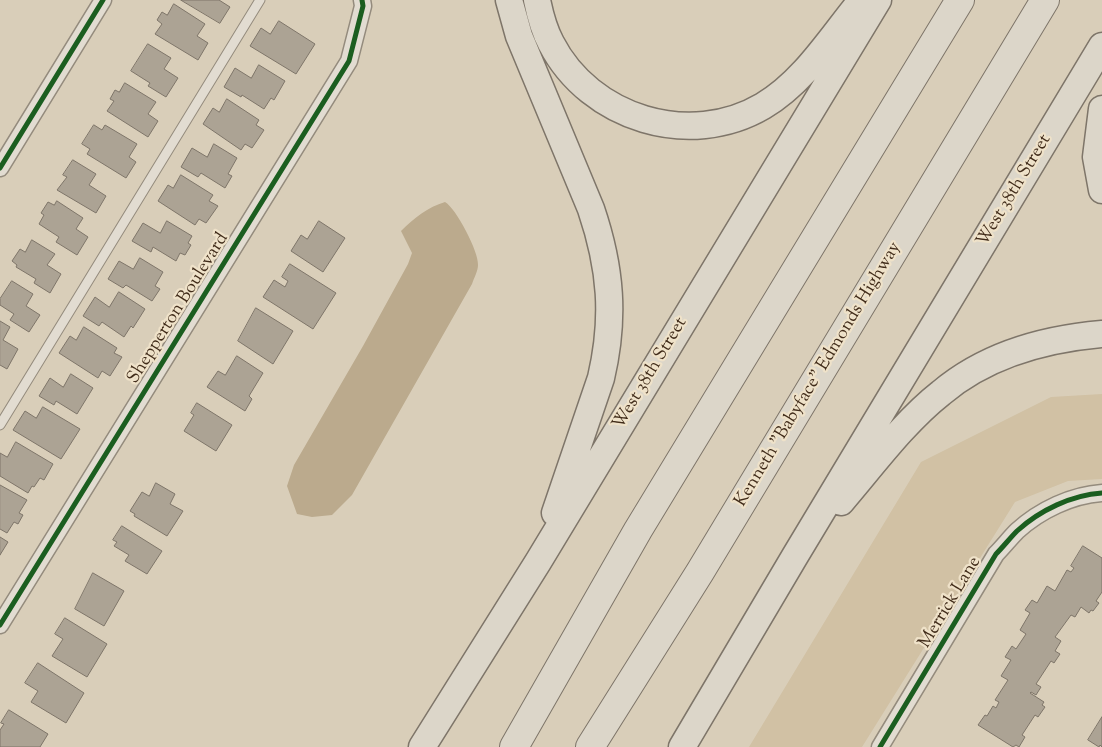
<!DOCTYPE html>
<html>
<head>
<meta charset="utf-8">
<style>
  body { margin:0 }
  canvas { display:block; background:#d9ceb9 }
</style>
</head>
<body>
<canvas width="1102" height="747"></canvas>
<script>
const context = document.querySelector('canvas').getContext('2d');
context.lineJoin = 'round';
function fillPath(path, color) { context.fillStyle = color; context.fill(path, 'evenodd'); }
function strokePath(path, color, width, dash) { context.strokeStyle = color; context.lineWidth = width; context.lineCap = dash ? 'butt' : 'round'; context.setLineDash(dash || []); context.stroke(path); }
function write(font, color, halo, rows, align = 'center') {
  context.font = font + ' "Sorts Mill Goudy",serif'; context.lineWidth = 4.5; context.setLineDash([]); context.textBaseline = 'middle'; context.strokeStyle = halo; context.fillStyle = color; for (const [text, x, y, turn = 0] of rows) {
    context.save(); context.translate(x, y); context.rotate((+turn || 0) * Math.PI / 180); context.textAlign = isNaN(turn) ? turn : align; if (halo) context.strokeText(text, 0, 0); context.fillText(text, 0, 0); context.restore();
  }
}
fillPath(new Path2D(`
  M1102,394V479L1068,481L1015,502L862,747H749L921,462L1051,397Z`), '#d1c1a4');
fillPath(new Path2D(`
  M445,202C456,208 479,252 478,265C478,271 474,278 472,284L352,495L332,515L312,517L297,514L287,486L294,465L363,346L408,264L412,253L401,231C414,218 428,207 445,202Z`), '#bbaa8d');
const building = new Path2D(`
  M181,0H219L230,7L220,23Z
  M174,4L205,24L197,36L208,43L198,60L155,34L162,24L157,20L162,12L167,15Z
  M279,21L315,44L296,74L250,46L261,28L270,34Z
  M148,44L171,58L164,69L178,78L166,97L148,86L150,83L131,71Z
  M259,65L285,81L274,100L271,98L264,109L242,95L241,97L224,87L235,68L251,78Z
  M125,83L156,102L148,114L158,121L148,137L107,111L114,101L110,99L115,90L119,92Z
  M227,99L259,120L256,125L264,130L252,148L245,144L241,150L203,124L213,108L219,112Z
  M94,125L102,130L105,125L137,144L129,157L136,162L126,178L87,154L90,149L82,144Z
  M214,144L237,158L228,174L232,176L225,188L201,173L198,177L181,167L192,148L207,157Z
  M73,160L96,174L89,185L106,196L96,213L57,190L67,177L63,175Z
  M181,175L213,195L209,201L218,206L206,223L199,219L195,225L158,201L168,185L173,188Z
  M57,201L83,218L76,229L88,237L77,255L56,242L59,237L39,224L44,215L41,213L48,202L54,205Z
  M167,221L192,236L188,243L191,245L185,255L180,253L176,261L153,247L151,252L132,241L143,223L160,233Z
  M319,221L345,238L323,272L291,251L301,235L307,239Z
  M32,240L55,254L47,265L61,274L50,293L34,283L36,279L16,267L17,265L12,261L20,249L25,252Z
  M140,258L163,272L155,286L160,289L152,301L126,285L123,288L108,279L119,261L133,269Z
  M290,264L336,293L313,329L263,297L274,280L285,287L288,281L282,277Z
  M12,281L33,294L26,306L40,315L29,332L10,320L14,314L0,305V299Z
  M119,292L145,309L133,328L131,326L124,337L102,322L99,326L83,316L95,297L109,307Z
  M256,308L293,331L273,364L238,341Z
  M0,321L10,327L3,340L18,349L7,369L0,365Z
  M84,327L117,348L114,353L122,357L110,376L102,371L98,378L59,353L70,336L76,340Z
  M237,356L263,373L249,396L252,399L245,411L207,387L218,371L225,375Z
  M71,374L93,388L77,414L56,401L54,405L39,396L50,378L63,387Z
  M197,403L232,425L216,451L184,431L194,415L191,413Z
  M43,407L80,429L61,459L13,430L25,411L36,418Z
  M16,442L53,464L44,480L40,478L34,487L32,486L28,493L0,476V453L7,457Z
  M156,483L175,494L170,504L183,511L167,536L134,516L135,514L130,511L142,492L149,496Z
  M0,485L27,500L19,513L23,515L18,524L14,522L7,533L0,529Z
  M122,526L162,551L147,574L125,561L129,555L114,546L117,542L113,540Z
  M0,537L8,542L0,555Z
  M1083,546L1102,558V592L1096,601L1099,603L1093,611L1091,610L1089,613L1081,607L1075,617L1071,615L1055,637L1061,641L1055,651L1060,654L1054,663L1051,661L1036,684L1041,687L1036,695L1031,692L1030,693L1044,702L1042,705L1045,707L1038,717L1035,715L1022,735L1025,737L1019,747L1016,745L1013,747L978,725L985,715L987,716L993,706L996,708L999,702L995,700L1008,680L1001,676L1011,660L1005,657L1012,646L1016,649L1026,634L1020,630L1030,613L1025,610L1032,600L1037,603L1047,586L1055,591L1067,570L1071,572L1074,568L1071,566Z
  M93,573L124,591L104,626L75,609Z
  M65,618L107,644L87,677L52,656L63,639L55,634Z
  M38,663L84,693L66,723L31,702L38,691L25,683Z
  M9,710L48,734L40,747H0V730L4,724L1,723Z
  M1102,717V747L1100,745L1099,747L1088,740Z`);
fillPath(building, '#aca394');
strokePath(building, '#7e7569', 1);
const lane = new Path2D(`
  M0,425L260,0`);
const street = new Path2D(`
  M0,168L103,0
  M0,625L349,61L363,6L362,0
  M880,747L996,554C1003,547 1010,538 1017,531C1040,510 1072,495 1102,493`);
const primary = new Path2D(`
  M509,0L519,36L591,209C611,268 615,318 601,378L555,513
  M537,0C540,15 544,30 551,43C590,119 690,149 763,106C804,82 832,36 861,1
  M1102,109L1096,157L1102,190
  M841,502C872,466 904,422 941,393C986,355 1044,339 1102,334
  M422,747L538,562L878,0
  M682,747L795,556L1102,46`);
const highway = new Path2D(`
  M514,747L638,530L960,0
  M590,747L700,572L1045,0`);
strokePath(lane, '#948b7d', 11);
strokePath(street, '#948b7d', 19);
strokePath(primary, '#7e7569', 29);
strokePath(highway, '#7e7569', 30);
strokePath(lane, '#e2dcd1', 9);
strokePath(street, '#e2dcd1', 16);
strokePath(primary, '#dcd6c9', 26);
strokePath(highway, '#dcd6c9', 28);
strokePath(new Path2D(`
  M0,168L103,0
  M0,625L349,61L363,6L362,0
  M880,747L996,554C1003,547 1010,538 1017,531C1040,510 1072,495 1102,493`), '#1b5e20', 5);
write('18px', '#412c1a', '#efe2c9', [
  ["West 38th Street",1015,191,-59],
  ["Shepperton Boulevard",179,309,-58],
  ["West 38th Street",651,374,-59],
  ["Kenneth \"Babyface\" Edmonds Highway",819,375,-59],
  ["Merrick Lane",951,603,-59]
]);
</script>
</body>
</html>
